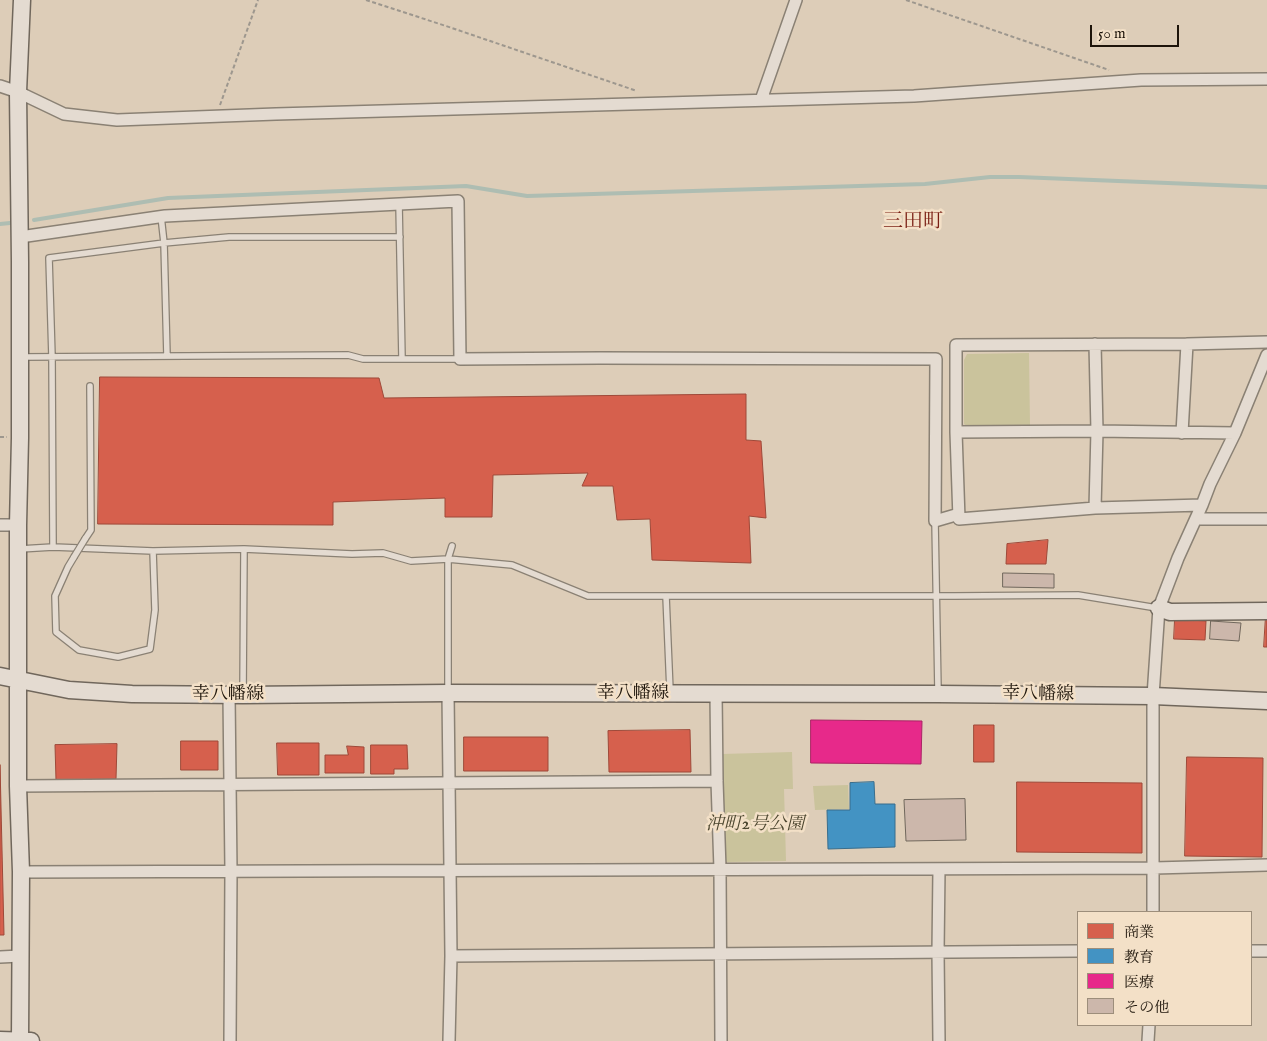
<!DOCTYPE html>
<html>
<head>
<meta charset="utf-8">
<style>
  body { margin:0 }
  #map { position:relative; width:1267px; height:1041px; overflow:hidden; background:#ddcdb8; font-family:"IM FELL English","Noto Serif JP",serif }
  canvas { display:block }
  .legend { position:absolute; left:1077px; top:911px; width:175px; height:115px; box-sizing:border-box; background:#f3e0c7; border:1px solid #9d8e7b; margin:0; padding:6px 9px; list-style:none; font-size:15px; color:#1d140a }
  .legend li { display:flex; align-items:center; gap:10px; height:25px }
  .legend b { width:25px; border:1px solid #9d8e7b }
  .scale { position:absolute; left:1090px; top:25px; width:89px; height:22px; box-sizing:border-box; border:2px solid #1d140a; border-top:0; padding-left:6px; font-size:15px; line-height:18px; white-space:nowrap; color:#1d140a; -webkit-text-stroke:4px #f3e0c7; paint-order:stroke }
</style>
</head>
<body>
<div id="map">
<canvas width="1267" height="1041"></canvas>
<ul class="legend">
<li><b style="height:14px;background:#d6604d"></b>商業</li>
<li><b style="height:14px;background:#4393c3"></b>教育</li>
<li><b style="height:14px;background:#e7298a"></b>医療</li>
<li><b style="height:14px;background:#ccb7ab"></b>その他</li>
</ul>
<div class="scale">50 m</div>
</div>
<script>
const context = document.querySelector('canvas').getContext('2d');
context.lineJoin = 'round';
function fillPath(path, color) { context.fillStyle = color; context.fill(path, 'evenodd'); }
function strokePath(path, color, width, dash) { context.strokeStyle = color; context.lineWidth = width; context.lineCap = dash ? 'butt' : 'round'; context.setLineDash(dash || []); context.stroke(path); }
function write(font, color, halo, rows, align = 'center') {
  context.font = font + ' "IM FELL English","Noto Serif JP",serif'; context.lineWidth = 5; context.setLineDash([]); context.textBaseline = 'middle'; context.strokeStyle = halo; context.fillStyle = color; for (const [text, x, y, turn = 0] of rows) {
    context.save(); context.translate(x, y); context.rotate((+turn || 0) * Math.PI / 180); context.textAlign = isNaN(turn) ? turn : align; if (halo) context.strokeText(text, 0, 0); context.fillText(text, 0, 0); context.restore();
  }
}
fillPath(new Path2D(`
  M1029,353L1030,425L969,427L964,424V360L967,354Z
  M792,752L793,789H784L786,861L725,862L722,754Z
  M848,785L849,809L815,810L813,786Z`), '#cac39c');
const shops = new Path2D(`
  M100,377L379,378L384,398L746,394V440L761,441L766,518L749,516L751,563L652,560L650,519L617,520L613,486H582L588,473L493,475L492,517H445V498L333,502V525L98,524Z
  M1048,540L1046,564H1006L1007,544Z
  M1266,615H1267V647H1264Z
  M1175,619L1206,621L1205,640L1174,639Z
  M974,725H994V762H974Z
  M690,730L691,772H609L608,731Z
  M464,737H548V771H464Z
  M181,741H218V770H181Z
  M277,743H319V775H278Z
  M117,744L116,779L56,780L55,745Z
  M371,745H407L408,769H394V774H371Z
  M347,746L364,747V773H325V755H348Z
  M1187,757L1263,758L1262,857L1185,856Z
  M0,765L4,935H0Z
  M1017,782L1142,783V853L1017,852Z`);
fillPath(shops, '#d6604d');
strokePath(shops, '#9e4939', 1);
const schools = new Path2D(`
  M874,782L875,804H895V847L828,849L827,810H850V783Z`);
fillPath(schools, '#4393c3');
strokePath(schools, '#386d8c', 1);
const health = new Path2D(`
  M811,720L922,721L921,764L811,763Z`);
fillPath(health, '#e7298a');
strokePath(health, '#aa2364', 1);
strokePath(new Path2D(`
  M34,220L168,198L466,186L527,196L925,184L990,177H1019L1267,187
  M0,224L10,223`), '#aebdb2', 4);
const building = new Path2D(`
  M1003,573L1054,574V588L1003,587Z
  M1211,621L1241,623L1239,641L1210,639Z
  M965,799L966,840L906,841L904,800Z`);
fillPath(building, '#ccb7ab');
strokePath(building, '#70675c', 1);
const lane = new Path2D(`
  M399,204L402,359
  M161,216L164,243L167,356
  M23,357L348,355L363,359H460
  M935,521L938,691
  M85,539L91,530L90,386
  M53,547L153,551L244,549L352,554L383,553L411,561L448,559L512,565L588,596H955L1078,595L1157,608
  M20,549L53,547L52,357L49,258L164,243L229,237H400
  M74,557L68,567L55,596L56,632L79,650L118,657L150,649L155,610L153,551
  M666,596L670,691
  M448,691V559L452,546
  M243,693L244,549`);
const street = new Path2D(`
  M0,86L18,92L64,114L117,120L276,114L914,96L1141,80L1267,79
  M761,100L796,0
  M20,237L165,216L458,201L460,359L600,358L936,359L935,521L959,514
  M1095,344L1097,431L1095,508
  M956,432L1097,431L1235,433
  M1182,433L1187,344
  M1202,505L1095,508L959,519L956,432V345L1187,344L1267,342
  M1196,519H1267
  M0,525H18
  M448,693L451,956L449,1041
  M716,693L717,781L720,869L721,1041
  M229,695L231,871L230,1041
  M18,786L717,781
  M21,872L1154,868L1267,865
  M1153,912V696L1159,608L1178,558L1202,505L1210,484L1235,433L1267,355
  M1251,951H1267
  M451,956L1078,951
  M0,957L20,956
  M939,1041L938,952L939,869
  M1148,1041L1149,1025`);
const secondary = new Path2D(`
  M1159,608L1170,612L1267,611
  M0,676L69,690L132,694L243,695L448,693L938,694L1153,696L1267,701
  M0,1040L31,1041
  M20,1040L21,872L18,786V525L20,438V262L18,92L22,0`);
strokePath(lane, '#8a8174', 8);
strokePath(street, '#8a8174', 14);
strokePath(secondary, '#70675c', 19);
strokePath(new Path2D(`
  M366,0L446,26L637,91
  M906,0L1109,70
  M220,105L258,0
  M0,437H7`), '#9d978e', 2, [4, 2.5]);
strokePath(lane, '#e4dbd1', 5.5);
strokePath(street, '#e4dbd1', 11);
strokePath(secondary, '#e4dbd1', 16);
const laneBridge = new Path2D(`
  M74,557L85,539`);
strokePath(laneBridge, '#8a8174', 8, []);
strokePath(laneBridge, '#e4dbd1', 5.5);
write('18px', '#1d140a', '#f3e0c7', [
  ["幸八幡線",633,694],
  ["幸八幡線",228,695],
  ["幸八幡線",1038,695,1]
]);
write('italic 18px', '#4c462f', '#f3e0c7', [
  ["沖町2号公園",755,825]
]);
write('20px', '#7a1f14', '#f3e0c7', [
  ["三田町",913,223]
]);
</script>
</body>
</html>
